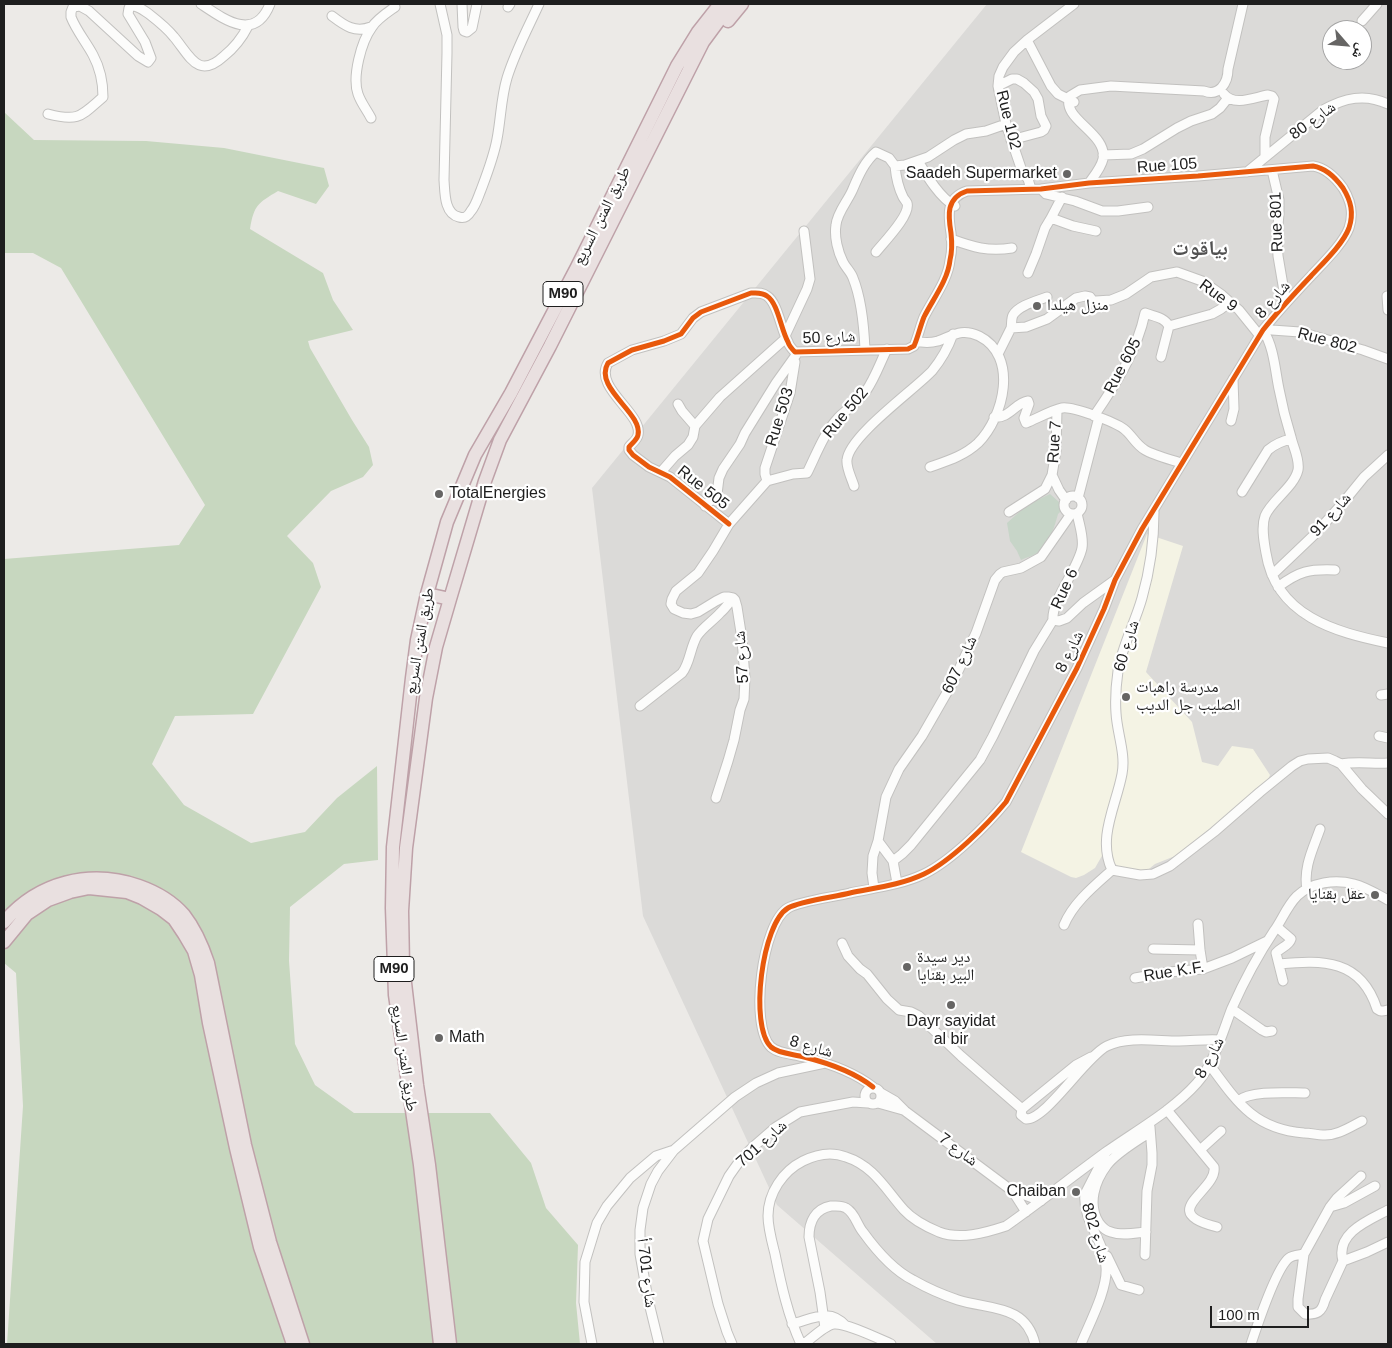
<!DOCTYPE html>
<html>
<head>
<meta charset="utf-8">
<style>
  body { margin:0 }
  #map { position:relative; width:1392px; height:1348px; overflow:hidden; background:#eceae7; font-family:Arial,"Noto Naskh Arabic",sans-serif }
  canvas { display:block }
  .frame { position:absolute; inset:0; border:5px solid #1e1e1e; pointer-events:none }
  .north { position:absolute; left:1322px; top:20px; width:50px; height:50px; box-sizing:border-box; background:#fff; border:1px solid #a5a5a5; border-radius:50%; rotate:117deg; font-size:14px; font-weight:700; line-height:20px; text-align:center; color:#1e1e1e }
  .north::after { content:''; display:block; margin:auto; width:18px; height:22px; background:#666564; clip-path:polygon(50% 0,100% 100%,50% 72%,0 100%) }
  .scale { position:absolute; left:1210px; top:1306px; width:99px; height:22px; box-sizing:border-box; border:2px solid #1e1e1e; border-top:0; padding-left:6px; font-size:15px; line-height:18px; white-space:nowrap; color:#1e1e1e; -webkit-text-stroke:4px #fff; paint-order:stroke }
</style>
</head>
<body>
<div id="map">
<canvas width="1392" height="1348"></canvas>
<div class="frame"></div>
<div class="north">ش</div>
<div class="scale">100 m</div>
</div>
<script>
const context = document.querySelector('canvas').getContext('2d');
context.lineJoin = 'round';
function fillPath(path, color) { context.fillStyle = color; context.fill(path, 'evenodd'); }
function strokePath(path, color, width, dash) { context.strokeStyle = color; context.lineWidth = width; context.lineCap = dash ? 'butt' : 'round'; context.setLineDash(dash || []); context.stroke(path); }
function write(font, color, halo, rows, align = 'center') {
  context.font = font + ' Arial,"Noto Naskh Arabic",sans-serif'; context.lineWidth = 4.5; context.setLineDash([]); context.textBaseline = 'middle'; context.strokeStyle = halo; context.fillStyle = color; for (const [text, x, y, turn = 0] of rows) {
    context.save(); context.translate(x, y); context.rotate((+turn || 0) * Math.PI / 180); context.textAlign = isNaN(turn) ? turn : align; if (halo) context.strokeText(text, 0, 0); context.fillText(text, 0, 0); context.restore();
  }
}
fillPath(new Path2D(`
  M987,4H1388V1344H937L777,1205L643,916L592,488ZM1332,30H1362V60H1332Z`), '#dbdad8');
fillPath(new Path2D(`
  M1147,534L1183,546L1146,672L1192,722L1202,762L1218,766L1232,746L1253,749L1270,775L1266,784L1175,856L1155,864L1144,873L1124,871L1103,854L1095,868L1084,875L1076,878L1071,877L1021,852Z`), '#f4f3e4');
fillPath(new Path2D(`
  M4,112L34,140L146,141L224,148L324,168L329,186L316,204L278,191C258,203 254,205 250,229L323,273L333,300L353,330L308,341L310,348L352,420L369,447L373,465L363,477L331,491L287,536L313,563L321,587L253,714L175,716L152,764L184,805L251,843L305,832L337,798L377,766L378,860L344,864L290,907L289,961L295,1044L315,1085L354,1113H490L531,1163L546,1208L578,1245L576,1303L580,1344H7L23,1106L16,973L4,963V559L179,545L205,505L61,268L33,253H4Z`), '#c7d7bf');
fillPath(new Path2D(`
  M1050,494L1059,502L1061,511L1058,514C1055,525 1049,546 1039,552C1033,556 1027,557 1021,560L1017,551L1010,541L1007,523L1027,505Z`), '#c7d5c8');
const minor = new Path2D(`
  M201,4C225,20 255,42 270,4
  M440,4L447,35V53L444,180C445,192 444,214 459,217C465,219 468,216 471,211C476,205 478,197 481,190C487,174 494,156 497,139C501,118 501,98 507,78C515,52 528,28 539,4
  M462,4L463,27L464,31L467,32L472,28L477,4
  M508,7L510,4
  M332,16C345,26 355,33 371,27
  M1362,21L1377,4
  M1027,40L1051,86L1058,94L1074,102
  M998,86L1012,79H1017L1024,83L1034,92L1038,99L1041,116L1046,126L1044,130L1041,132L1011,140
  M1224,94C1234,107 1255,97 1268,95L1272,96L1274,99L1265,137V156
  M48,114C79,122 81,116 103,97C103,82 100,68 93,55C86,42 76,30 71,17V12L73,7L80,6L89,11L138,56L148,62L151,58L145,42L128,14L129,8L132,6C139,6 143,10 149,14C158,21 167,28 174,37C190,56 198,80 224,56C234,48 242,38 248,26
  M371,118C367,110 361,103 358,94C352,77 361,42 372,27C377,19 388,12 395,7
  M1103,155L1131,154L1143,149L1177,128L1191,121L1212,114L1220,108L1228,98
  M918,161C927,176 940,198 955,206
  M1272,170L1279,200V214L1277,237L1278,256L1286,303
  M1247,172L1323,110C1344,98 1365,93 1388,104
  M1089,183C1094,176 1101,168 1103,159C1108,133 1060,119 1070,96L1080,90L1111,86L1204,91C1219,97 1228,83 1228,69L1243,4
  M1031,189L1028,179L1022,171L1006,124L998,86L999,76L1003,67L1014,52L1027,40L1074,4
  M1041,189L1046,194L1075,201L1102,211H1118L1148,207
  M1062,197L1051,218L1073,226L1096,231
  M951,239C973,247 988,252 1012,248
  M876,252C883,243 911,215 907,203C906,201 904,199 903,197C898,187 896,177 895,166
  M1028,273L1036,254L1045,228L1051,218
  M1387,296L1388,310
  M1266,327L1272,330L1300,332L1363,350L1388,359
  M1011,328C1012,324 1011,319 1013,315C1019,305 1037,301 1047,297
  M1263,330C1274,347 1275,370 1279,389C1282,405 1286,421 1291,437C1293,447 1300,459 1298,470C1294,487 1271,501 1265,516C1261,527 1264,542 1266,553C1276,616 1335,632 1388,643
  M785,336L807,289L810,279L804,231
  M916,341C923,343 931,343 938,341C954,335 962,328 979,336C1019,356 1004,417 978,443C964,456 947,461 930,467
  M865,350C864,326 862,300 853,278C851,272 846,268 843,262C838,252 834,237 836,225C837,213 847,202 852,191C858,177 864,162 876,152L889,158L895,166L905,165L928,157L954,140L966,134L986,131L1006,124
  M998,354L1011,328L1026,327L1047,319L1076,298L1085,296L1090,297L1093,301H1096L1111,300L1126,294L1151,277L1177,272L1202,281L1222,295L1239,310L1260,336
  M1161,357L1169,326
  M678,404L682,411L695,426
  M1057,410L1056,451L1052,475L1059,490L1066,500
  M1094,416C1116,384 1137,351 1145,313C1155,317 1164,317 1169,326L1212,314L1221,309L1230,302
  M994,417C1009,419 1015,403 1028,401L1029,404L1024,418L1026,423C1036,419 1052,410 1062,408C1072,406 1115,422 1124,429C1132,435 1135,444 1145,450C1153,455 1172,460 1181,463
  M1231,421L1234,409L1233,379
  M661,472L675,456L688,445L693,437L695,426L720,397L786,338
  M767,481L765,474V468L790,393L795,362
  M854,486C852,479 846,468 847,460C849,436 914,390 932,371C941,360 948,348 953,334
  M1242,492L1268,450C1275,444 1282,441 1291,439
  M1064 505a9 9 0 1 1 18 0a9 9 0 1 1-18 0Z
  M1078,498L1099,417
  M705,506L717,494L719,478L723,469L740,444L745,433L776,383L796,355
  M1009,512L1045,489L1052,475
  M1077,513C1079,524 1084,537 1082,548C1078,569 1051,601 1053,620L1059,621L1067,618L1083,603L1115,580
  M729,524L670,477L649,467L633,455L629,450V447C632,443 637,440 638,435C643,413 593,388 608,363L632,350L664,341L681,334L693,318L701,312L751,293C757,293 762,292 767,296C778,303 781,330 788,342C789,346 792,349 795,352L908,349L914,346C918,337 920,327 924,317C933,299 948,280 950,260C952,252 952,242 951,233C948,215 946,198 967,191L1041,189L1089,183L1198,176L1313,166C1326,168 1335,177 1343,188C1351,201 1354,213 1349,228C1343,244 1323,263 1311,276C1295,293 1278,311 1263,330L1142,529L1115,580L1104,609L1077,668L1006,802C987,825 951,861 924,874C901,885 874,888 850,893C834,897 800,901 788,908C762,923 749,1026 771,1047C779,1054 794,1054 804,1057C828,1063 853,1071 873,1087
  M1272,575L1315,534L1342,504L1364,477L1388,455
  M1278,587C1299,571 1309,569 1335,570
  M1381,695L1388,694
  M640,706L682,673C690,663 690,648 697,636C703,627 713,621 720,613C725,609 729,603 733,598
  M1379,736L1388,738
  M1341,764C1357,761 1372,764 1388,763
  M716,798L728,761L734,740L740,710L744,699L745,678L742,639L737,607L735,600L733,598L728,597H724L716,601L698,612L691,614L683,613L674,609L671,604L672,599L676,591L698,573L713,551L729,524L767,481L793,474L807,473C816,455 824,433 838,418C847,409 858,402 866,391C875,378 880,363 887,349
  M878,841L893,861L897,883
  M893,861L902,854L911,845L980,760L993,736L1034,651L1053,620
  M1112,870C1097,838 1116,806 1122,774C1126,754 1117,733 1116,713C1115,699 1116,685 1118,671C1122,646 1135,623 1142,598C1150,570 1154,542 1154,512
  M1112,870L1140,875L1153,874L1170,866L1214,832L1260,792L1292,766L1300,761L1308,759L1328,758L1335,761L1341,764L1362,789L1388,814
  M874,888L872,873L873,856L878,841L886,797L899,769L922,736L953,682L976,633L995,580L1000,574L1003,572L1021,568L1041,557L1071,514
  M1307,889C1303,868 1313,849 1320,829
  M1198,924L1200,950L1203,969
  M1064,925C1073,903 1094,886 1112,870
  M1277,927L1291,939C1289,946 1281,947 1276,953L1283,981
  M842,943L848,956L860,969L867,974L887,999L899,1010L911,1012L919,1016L961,1056L1022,1109L1021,1115L1026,1119C1046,1120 1086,1056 1107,1046C1128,1036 1156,1041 1179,1041C1193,1041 1206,1039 1220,1040
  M1153,949L1200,950
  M1279,964C1323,960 1361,959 1377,1009C1381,1012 1383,1011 1388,1010
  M1135,978L1169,972L1203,969L1232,958L1267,941
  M1232,1009L1262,1030L1266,1032L1272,1031
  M1209,1064C1237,1102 1254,1129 1304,1133C1311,1133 1317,1135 1323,1135C1337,1136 1350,1127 1362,1121
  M865 1096a8 8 0 1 1 16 0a8 8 0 1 1-16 0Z
  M881,1093L895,1101L905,1111L1011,1190L1041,1201
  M1238,1101C1251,1090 1288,1093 1305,1093
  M878,1103L903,1110
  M1022,1109L1076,1065L1091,1057
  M1167,1110L1214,1167C1218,1191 1155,1212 1217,1227
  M1200,1150L1221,1131
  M1012,1190L1026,1212
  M1330,1207L1344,1203L1375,1186
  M1146,1232C1135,1233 1122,1236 1111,1232C1106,1231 1102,1227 1099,1223C1087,1204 1095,1181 1107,1165C1117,1152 1137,1141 1150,1132
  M1304,1254L1330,1207L1337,1198L1361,1176
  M1145,1255L1147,1191L1152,1165V1153L1150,1127
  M1107,1256L1121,1285L1139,1290
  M1343,1261C1335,1233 1369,1220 1388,1210
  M792,1324C812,1319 830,1307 846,1326
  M825,1328L820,1292L809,1237C809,1222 815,1209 831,1206C836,1206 841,1205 846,1208C855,1213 857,1225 863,1232C876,1250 893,1270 913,1280C927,1288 943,1295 958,1300C990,1310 1026,1304 1035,1344
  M592,1344L584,1302L585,1262L597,1223L607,1206L630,1178L656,1156L674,1150
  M659,1344L648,1299L640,1254V1230L643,1208L651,1184L658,1171L674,1150L735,1097L756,1083L778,1073L825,1063
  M732,1344L727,1332L718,1304L703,1241L708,1219L729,1176L741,1159L753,1147L776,1127L800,1112L853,1102L868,1103
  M801,1344C788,1316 781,1284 775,1254C772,1242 768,1228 768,1216C768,1193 783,1171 803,1161C817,1154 831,1151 846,1157C874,1166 886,1190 904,1210C913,1220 927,1227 939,1232C960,1240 985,1233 1006,1226C1040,1202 1073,1176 1106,1152C1137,1130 1172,1111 1197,1083C1214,1064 1223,1031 1232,1008C1244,981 1258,955 1274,931C1282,920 1287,906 1297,896C1312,882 1335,879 1354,884C1366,887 1377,894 1388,900
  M804,1344C811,1339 825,1325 834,1324C847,1323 877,1338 891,1344
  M1081,1344C1089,1324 1108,1289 1106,1267C1105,1242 1082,1220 1085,1194L1105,1155
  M1251,1344C1257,1326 1276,1268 1289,1258C1293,1255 1299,1255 1304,1254L1298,1299V1307L1305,1314C1317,1315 1322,1312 1325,1300L1343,1261L1367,1252L1388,1242`);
const highway = new Path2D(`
  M728,21L742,4
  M427,594L450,599
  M4,922C38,882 90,869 139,886C156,892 172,901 184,915C195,929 202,945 208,963L245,1145L270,1242L303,1344
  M4,942L27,914L48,900L70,892L89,888L127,892L142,898L161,909L174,919L184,934L194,951L201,975L209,1023L236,1148L260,1247L293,1344
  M440,1344L420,1165L395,995L392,908L393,847L412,678L417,640L427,594L447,522L475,455L511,393L577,267L677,66L698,32L720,4
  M450,1344L429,1165L417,1085L403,966L402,911L406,848L426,698L436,647L450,599L485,481L500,440L550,346L703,42L731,4`);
strokePath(minor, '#c2c1bf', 11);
strokePath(highway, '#bea1a8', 15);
strokePath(minor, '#fcfcfb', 9);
strokePath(highway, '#e9e0e0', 12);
strokePath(new Path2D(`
  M729,524L670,477L649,467L633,455L629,450V447C632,443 637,440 638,435C643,413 593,388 608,363L632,350L664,341L681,334L693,318L701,312L751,293C757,293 762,292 767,296C778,303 781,330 788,342C789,346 792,349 795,352L908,349L914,346C918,337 920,327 924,317C933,299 948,280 950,260C952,252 952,242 951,233C948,215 946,198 967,191L1041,189L1089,183L1198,176L1313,166C1326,168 1335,177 1343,188C1351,201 1354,213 1349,228C1343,244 1323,263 1311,276C1295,293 1278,311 1263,330L1142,529L1115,580L1104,609L1077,668L1006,802C987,825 951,861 924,874C901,885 874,888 850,893C834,897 800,901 788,908C762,923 749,1026 771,1047C779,1054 794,1054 804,1057C828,1063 853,1071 873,1087`), '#e8590c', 5);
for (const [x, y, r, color] of [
  [1067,174,5,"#666564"],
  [1037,306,5,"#666564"],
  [439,494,5,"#666564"],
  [1126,697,5,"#666564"],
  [1375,895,5,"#666564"],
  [907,967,5,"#666564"],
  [951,1005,5,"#666564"],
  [439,1038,5,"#666564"],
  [1076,1192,5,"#666564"]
]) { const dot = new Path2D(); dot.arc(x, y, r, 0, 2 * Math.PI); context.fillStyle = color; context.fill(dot); strokePath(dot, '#fff', 2); }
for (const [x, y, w] of [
  [563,294,40],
  [394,969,40]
]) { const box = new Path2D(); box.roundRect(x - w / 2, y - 12.5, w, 25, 4); context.fillStyle = '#fff'; context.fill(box); strokePath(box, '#1e1e1e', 1); }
write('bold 15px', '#1e1e1e', null, [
  ["M90",563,294],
  ["M90",394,969]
]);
write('16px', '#1e1e1e', '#fff', [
  ["Rue 102",1008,120,76],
  ["شارع 80",1313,121,-36],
  ["Rue 105",1167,166,-4],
  ["طريق المتن السريع",602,216,-63],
  ["Rue 801",1277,222,-92],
  ["Rue 9",1218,296,36],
  ["شارع 8",1273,300,-49],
  ["شارع 50",829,338,-2],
  ["Rue 802",1327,341,15],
  ["Rue 605",1123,366,-62],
  ["Rue 502",846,413,-50],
  ["Rue 503",780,417,-73],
  ["Rue 7",1055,442,-86],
  ["Rue 505",703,488,38],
  ["شارع 91",1331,515,-48],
  ["Rue 6",1065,589,-65],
  ["طريق المتن السريع",420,641,-80],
  ["شارع 60",1127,646,-73],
  ["شارع 8",1070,652,-64],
  ["شارع 57",742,657,-94],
  ["شارع 607",960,665,-65],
  ["Rue K.F.",1174,972,-9],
  ["شارع 8",811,1047,16],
  ["طريق المتن السريع",404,1058,82],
  ["شارع 8",1210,1058,-62],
  ["شارع 701",762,1144,-42],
  ["شارع 7",958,1150,37],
  ["شارع 802",1095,1233,73],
  ["شارع 701 أ",646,1273,83]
]);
write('16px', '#1e1e1e', '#fff', [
  ["Saadeh Supermarket",1057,174,"right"],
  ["منزل هيلدا",1047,306],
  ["TotalEnergies",449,494],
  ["مدرسة راهبات",1136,688],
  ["الصليب جل الديب",1136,706],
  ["عقل بقنايا",1365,895,"right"],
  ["دير سيدة",917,958],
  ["البير بقنايا",917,976],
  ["Dayr sayidat",951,1022,"center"],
  ["al bir",951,1040,"center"],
  ["Math",449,1038],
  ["Chaiban",1066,1192,"right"]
], 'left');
write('bold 21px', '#515151', '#fff', [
  ["بياقوت",1200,249]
]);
</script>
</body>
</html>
